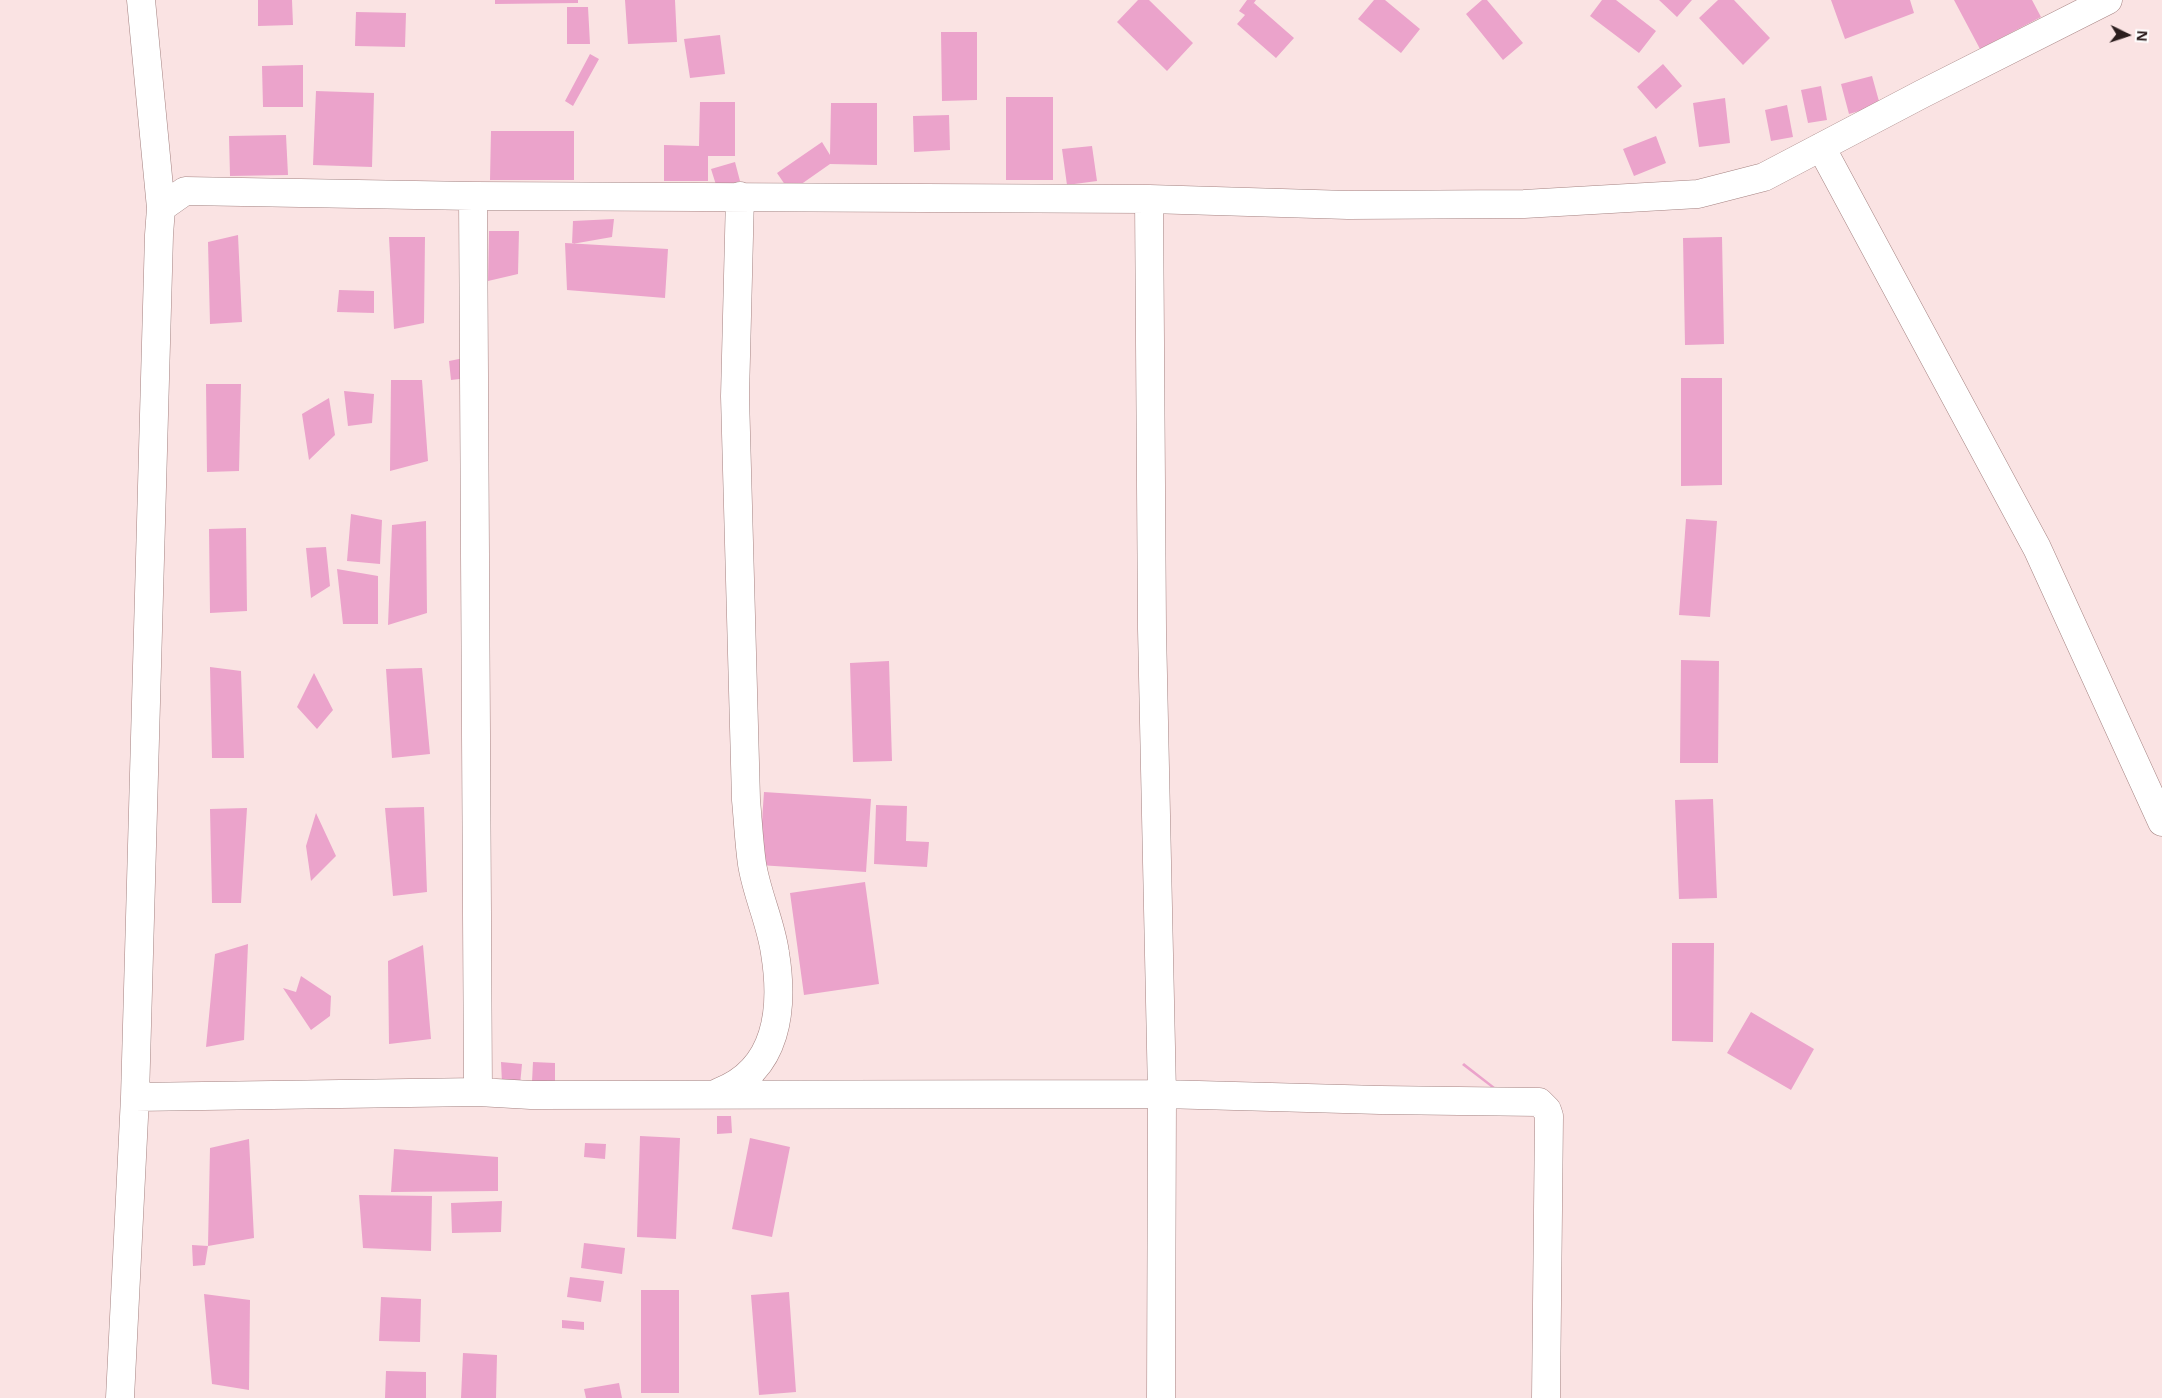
<!DOCTYPE html>
<html>
<head>
<meta charset="utf-8">
<style>
  body { margin:0 }
  #map { position:relative; width:2162px; height:1398px; overflow:hidden; background:#fae3e3; font-family:"Noto Sans",sans-serif }
  canvas { display:block }
  .north { position:absolute; left:2102px; top:10px; width:50px; height:50px; -webkit-text-stroke:4px #fff; paint-order:stroke; rotate:94deg; font-size:14px; font-weight:700; line-height:20px; text-align:center; color:#2b1e1e }
  .north::after { content:''; display:block; margin:auto; width:18px; height:22px; background:#2b1e1e; clip-path:polygon(50% 0,100% 100%,50% 72%,0 100%) }
</style>
</head>
<body>
<div id="map">
<canvas width="2162" height="1398"></canvas>
<div class="north">N</div>
</div>
<script>
const context = document.querySelector('canvas').getContext('2d');
context.lineJoin = 'round';
function fillPath(path, color) { context.fillStyle = color; context.fill(path, 'evenodd'); }
function strokePath(path, color, width, dash) { context.strokeStyle = color; context.lineWidth = width; context.lineCap = dash ? 'butt' : 'round'; context.setLineDash(dash || []); context.stroke(path); }
fillPath(new Path2D(`
  M258,0H292L293,25L258,26Z
  M495,0H578V3L495,4Z
  M625,0H675L677,42L628,44Z
  M1138,0H1149L1193,43L1167,71L1117,22Z
  M1247,0H1256L1251,7L1254,3L1294,38L1276,58L1237,24L1245,15L1239,11Z
  M1374,0H1385L1420,29L1401,53L1358,19Z
  M1482,0H1487L1523,43L1503,60L1466,14Z
  M1602,0H1616L1656,31L1639,53L1590,16Z
  M1659,0H1692L1677,17Z
  M1718,0H1734L1770,38L1743,65L1699,18Z
  M1831,0H1910L1914,13L1845,39Z
  M1954,0H2032L2041,17L1980,49Z
  M567,7H588L590,44H567Z
  M356,12L406,13L405,47L355,46Z
  M941,32H977V100L942,101Z
  M720,35L725,74L690,78L684,39Z
  M590,54L599,59L573,106L565,101Z
  M1663,64L1682,86L1656,109L1637,87Z
  M303,65V107H263L262,66Z
  M1872,76L1880,105L1849,114L1841,84Z
  M1821,86L1827,120L1808,123L1801,90Z
  M316,91L374,93L372,167L313,165Z
  M1006,97H1053V180H1006Z
  M1725,98L1730,143L1699,147L1693,103Z
  M700,102H735V156H708V181H664V145L699,146Z
  M831,103H877V165L830,164L790,192L777,173L822,142L830,155Z
  M1787,105L1793,137L1771,141L1765,110Z
  M949,115L950,150L914,152L913,116Z
  M491,131H574V180H490Z
  M286,135L288,175L230,176L229,136Z
  M1656,136L1666,163L1634,176L1623,149Z
  M1092,146L1097,181L1067,185L1062,149Z
  M735,162L740,181L717,188L711,169Z
  M614,219L612,237L572,244L573,221Z
  M489,231H519L518,274L488,281Z
  M238,235L242,322L210,324L208,242Z
  M389,237H425L424,323L394,329Z
  M1722,237L1724,344L1685,345L1683,238Z
  M565,243L668,249L665,298L567,290Z
  M339,290L374,291V313L337,312Z
  M464,358L468,378L451,380L449,361Z
  M1681,378H1722V485L1681,486Z
  M391,380H422L428,461L390,471Z
  M206,384H241L239,471L207,472Z
  M344,391L374,394L372,423L348,426Z
  M329,398L335,435L309,460L302,414Z
  M351,514L382,520L380,564L347,561Z
  M1686,519L1717,521L1710,617L1679,615Z
  M426,521L427,613L388,625L392,525Z
  M246,528L247,611L210,613L209,529Z
  M326,547L330,586L311,598L306,548Z
  M337,569L378,576V624H343Z
  M1681,660L1719,661L1718,763H1680Z
  M889,661L892,761L853,762L850,663Z
  M210,667L241,671L244,758H212Z
  M422,668L430,754L392,758L386,669Z
  M314,673L333,710L317,729L297,707Z
  M764,792L871,799L866,872L759,865Z
  M1713,799L1717,898L1679,899L1675,800Z
  M876,805L907,806L906,841L929,842L927,867L874,864Z
  M424,807L427,892L393,896L385,808Z
  M247,808L241,903H212L210,809Z
  M316,813L336,856L311,881L306,846Z
  M865,882L879,984L804,995L790,893Z
  M1672,943H1714L1713,1042L1672,1041Z
  M248,944L244,1040L206,1047L215,954Z
  M423,945L431,1039L389,1044L388,961Z
  M301,976L331,996L330,1016L311,1030L283,988L296,992Z
  M1751,1012L1814,1049L1791,1090L1727,1053Z
  M501,1062L522,1064L520,1085L502,1083Z
  M533,1062L555,1063V1087L532,1082Z
  M1464,1063L1505,1095L1504,1097L1462,1065Z
  M717,1116H731L732,1133L717,1134Z
  M640,1136L680,1138L676,1239L637,1237Z
  M750,1138L790,1147L772,1237L732,1229Z
  M249,1139L254,1238L208,1246L210,1148Z
  M585,1143L606,1144L605,1159L584,1157Z
  M394,1149L498,1157V1191L391,1192Z
  M359,1195L432,1196L431,1251L363,1248Z
  M502,1201L501,1232L452,1233L451,1203Z
  M584,1243L625,1248L622,1274L581,1268Z
  M192,1245L208,1246L205,1265L193,1266Z
  M570,1277L604,1281L601,1302L567,1297Z
  M641,1290H679V1393H641Z
  M789,1292L796,1392L759,1395L751,1295Z
  M204,1294L250,1300L249,1390L212,1384Z
  M381,1297L421,1299L420,1342L379,1341Z
  M562,1320L584,1322V1330L562,1328Z
  M463,1353L497,1355L496,1398H461Z
  M386,1371L426,1372V1398H385Z
  M619,1383L622,1398H586L584,1389Z`), '#eba3cb');
const minor = new Path2D(`
  M141,0L161,208
  M1821,147L2037,548L2162,822
  M473,196L478,1092
  M1149,199L1152,629L1162,1094L1161,1398
  M719,1092C778,1070 784,1008 775,953C771,923 757,895 752,864C749,843 748,821 746,800L735,396L740,196
  M135,1097L159,235L161,208L185,191L473,196L1149,199L1348,205L1524,204L1698,194L1764,177L1922,94L2108,0
  M120,1398L135,1097L478,1092L531,1095L1162,1094L1380,1100L1539,1102L1547,1110L1549,1116L1546,1398`);
strokePath(minor, '#a48281', 29);
strokePath(minor, '#fff', 28);
</script>
</body>
</html>
